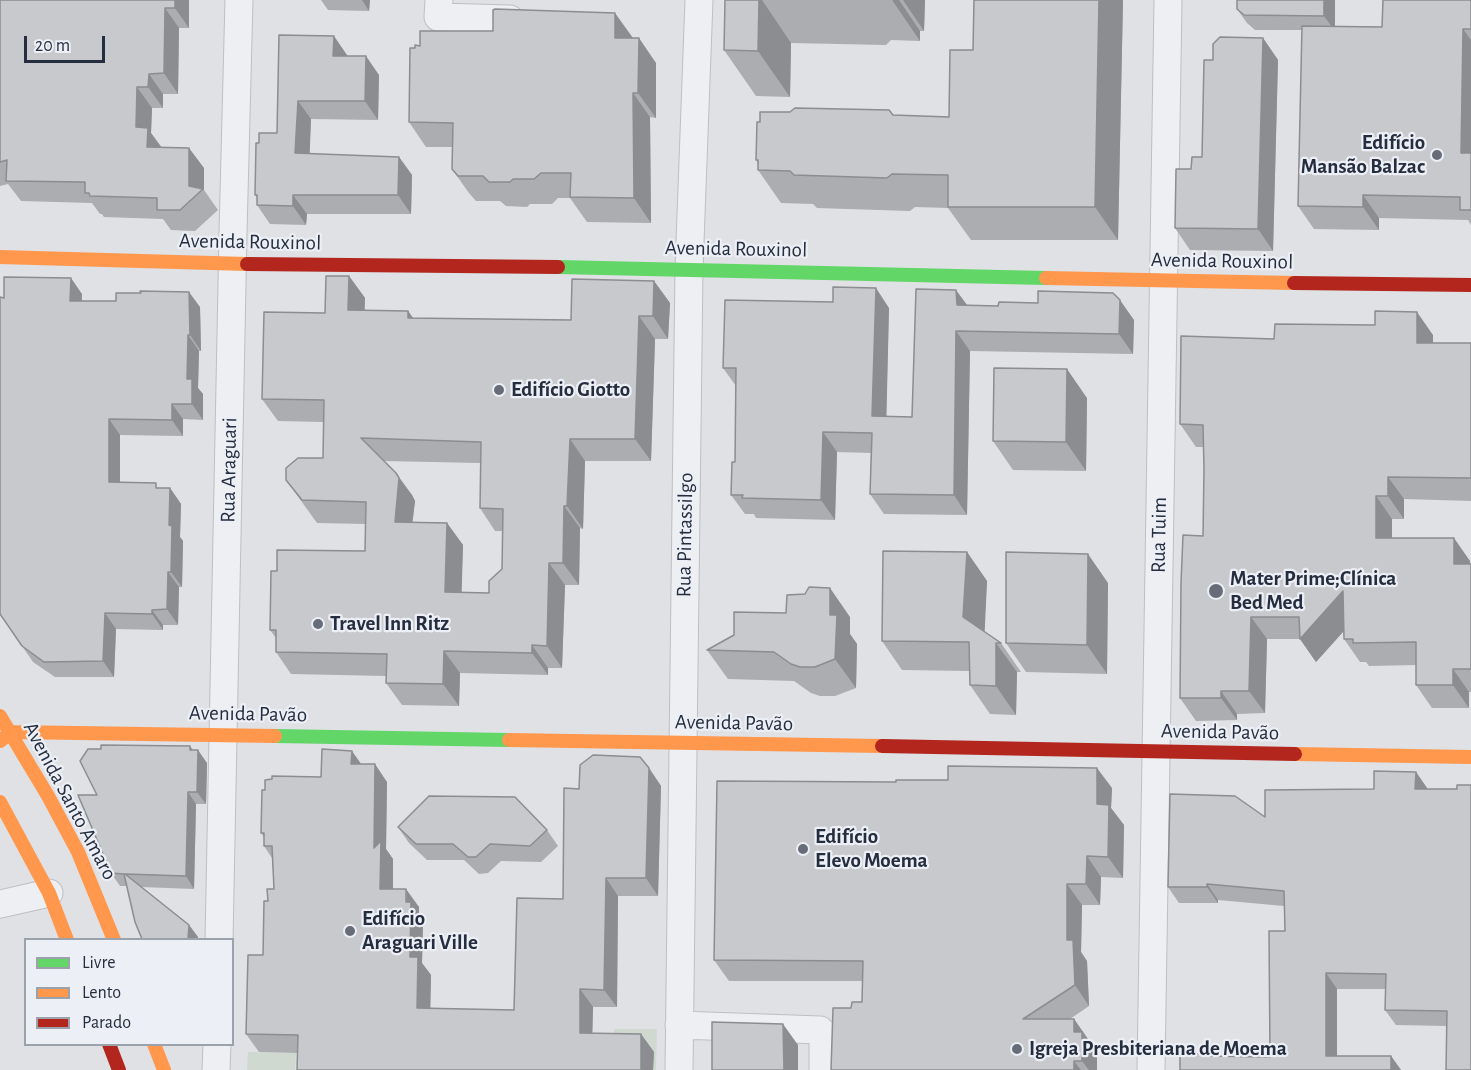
<!DOCTYPE html>
<html>
<head>
<meta charset="utf-8">
<style>
  body { margin:0 }
  #map { position:relative; width:1471px; height:1070px; overflow:hidden; background:#dfe1e5; font-family:"Alegreya Sans",sans-serif }
  canvas { display:block }
  .legend { position:absolute; left:24px; top:938px; width:210px; height:108px; box-sizing:border-box; background:#eceff5; border:2px solid #9ca2ac; margin:0; padding:8px 10px; list-style:none; font-size:18px; color:#252e3f }
  .legend li { display:flex; align-items:center; gap:12px; height:30px }
  .legend b { width:30px; border:2px solid #9ca2ac }
  .scale { position:absolute; left:24px; top:36px; width:81px; height:27px; box-sizing:border-box; border:3px solid #252e3f; border-top:0; padding-left:8px; font-size:18px; line-height:21px; white-space:nowrap; color:#252e3f; -webkit-text-stroke:4px #eceff5; paint-order:stroke }
</style>
</head>
<body>
<div id="map">
<canvas width="1471" height="1070"></canvas>
<ul class="legend">
<li><b style="height:8px;background:#63d668"></b>Livre</li>
<li><b style="height:8px;background:#ff974d"></b>Lento</li>
<li><b style="height:8px;background:#b3261e"></b>Parado</li>
</ul>
<div class="scale">20 m</div>
</div>
<script>
const context = document.querySelector('canvas').getContext('2d');
context.lineJoin = 'round';
function fillPath(path, color) { context.fillStyle = color; context.fill(path, 'evenodd'); }
function strokePath(path, color, width, dash) { context.strokeStyle = color; context.lineWidth = width; context.lineCap = dash ? 'butt' : 'round'; context.setLineDash(dash || []); context.stroke(path); }
function write(font, color, halo, rows, align = 'center') {
  context.font = font + ' "Alegreya Sans",sans-serif'; context.lineWidth = 4.5; context.setLineDash([]); context.textBaseline = 'middle'; context.strokeStyle = halo; context.fillStyle = color; for (const [text, x, y, turn = 0] of rows) {
    context.save(); context.translate(x, y); context.rotate((+turn || 0) * Math.PI / 180); context.textAlign = isNaN(turn) ? turn : align; if (halo) context.strokeText(text, 0, 0); context.fillText(text, 0, 0); context.restore();
  }
}
fillPath(new Path2D(`
  M614,1029H657L656,1070H612Z
  M248,1052L296,1053L295,1070H247Z`), '#cfd9cf');
const street = new Path2D(`
  M439,0L438,17L510,19
  M0,904L49,893
  M219,940L233,233L239,0
  M679,1025L820,1030L823,1033V1070
  M216,1070L217,1044
  M679,1070L689,269L699,0
  M1151,1070L1168,0`);
strokePath(street, '#bdbfc3', 29);
strokePath(street, '#eeeff2', 27);
strokePath(new Path2D(`
  M558,267L1046,278
  M275,736L509,740`), '#63d668', 14);
strokePath(new Path2D(`
  M0,257L247,264
  M1046,278L1294,283
  M0,716L48,796L78,852L114,940
  M509,740L882,746
  M0,741L11,732L275,736
  M1295,754L1471,757
  M0,802L49,893L67,940
  M154,1044L164,1070`), '#ff974d', 14);
strokePath(new Path2D(`
  M247,264L558,267
  M1294,283L1471,285
  M882,746L1295,754
  M109,1044L119,1070`), '#b3261e', 14);
fillPath(new Path2D(`
  M0,0H189V28H179L178,94H163V108H152L151,133L162,148L204,168V190L218,210L195,231L171,230L163,219L104,217L102,214H100L92,203L21,201L8,184L0,186Z
  M321,0H370L369,11L328,10Z
  M725,0H925L924,31H920V41L891,40L886,45L791,43L790,97L756,96L724,50Z
  M974,0H1123L1118,240H971L948,208L915,207L910,211L817,208L813,204L781,203L758,170V163L756,160L760,122L893,115L949,117L973,50Z
  M1237,0H1340H1335V26L1382,27L1471,0V225L1468,220L1379,218V230L1314,229L1298,206L1302,30H1255L1247,23L1237,9Z
  M279,35L347,55V56L379,75L378,120L311,119L309,154L399,157L412,175L411,214H307L306,225L270,224L257,205V198L255,195L259,143L277,133Z
  M633,38L656,63V118L650,117L651,223L587,222L570,198H558L552,204H530L527,207L506,206L500,201H476L469,193L452,169V147H426L409,122L415,48Z
  M1263,38L1278,60L1273,251L1190,250L1175,228L1191,169L1202,157L1213,60Z
  M349,276L365,298L364,310L408,311L413,318L571,320L654,281L670,303L668,339H655L651,461H585L583,529L580,528L579,585H565L562,668H548V675L460,673L459,706L402,705L386,683L387,676L291,674L276,652V638L270,630L277,571L365,551L366,524L317,523L286,480L323,458L324,422L278,421L262,399L325,313ZM384,461L480,463V508L495,531H503L502,569L489,593H461L463,545L447,523L412,522L415,501L412,495Z
  M82,294V301L200,307L201,351H199L198,388L203,394V420L183,419V436L120,435V482L159,488H170L181,504L180,537L183,541L182,587H179L178,625H163V630L116,629L114,677H55L33,662L22,646Z
  M967,305L1134,320L1133,354L970,351L967,515L884,514L870,494L871,453L837,452L835,520L756,518L754,514H745L731,495L735,462L736,386L723,368L889,308L886,416L912,417Z
  M1433,335V343H1471V501L1404,499V519H1392V538L1470,561V564H1471V692H1469V708H1432L1416,685V665L1369,666L1366,662H1360L1344,639V631L1316,662L1300,639H1267L1265,713L1237,714V720L1196,721L1180,698L1203,536L1204,469V447H1196L1180,424L1274,339Z
  M1087,398L1086,471L1013,470L993,441Z
  M967,552L987,581L984,631L1001,643L1021,672H1017L1016,715L990,714L970,685V671L902,670L882,641Z
  M1108,583L1107,674L1026,672L1006,643Z
  M850,617V634L857,644L856,688L835,696H820L811,693L794,681L728,679L707,650Z
  M101,749L193,750L207,763L206,804H196L194,889L141,887L189,925L198,937L127,886H120L111,873L97,795Z
  M361,764L387,782L386,849L393,859V889L419,907V913L423,920L422,963L431,975L430,1008L514,1010L563,899L579,789L649,768L661,786L658,896H618L617,1007H593L592,1033L641,1034L654,1052L653,1070H297L298,1053L259,1052L246,1034L263,955L268,901L274,889L272,858L264,846V837L261,833L265,790L272,779L321,777Z
  M1416,772L1427,788V789H1457L1447,1026L1396,1025L1385,1010L1386,989H1337V1056H1391L1401,1070H1180L1208,1056L1270,1057L1285,931L1284,906L1218,900V903H1179L1168,887L1265,817L1374,789Z
  M1112,788L1111,808L1124,825L1123,878L1101,877L1100,905H1082L1081,952L1087,961L1089,1006L1070,1019H1074L1097,1052V1070H831L851,1008L862,1002L863,981H729L714,960Z
  M398,827L547,830L558,846L541,862L501,861L488,873L479,874L464,860H427L409,843Z`), '#abadb0');
fillPath(new Path2D(`
  M175,0H189V28L175,8Z
  M362,0H370L369,11Z
  M759,0H762L791,43L790,97L758,51Z
  M892,0H899L920,31V41Z
  M903,0H925L924,31Z
  M1099,0H1123L1118,240L1095,207Z
  M1324,0H1335V31L1324,16Z
  M165,8L179,28L178,94L164,73Z
  M615,13L633,38L632,63L615,38Z
  M1463,29L1471,40V167L1461,153Z
  M334,36L347,55V74L333,56Z
  M639,38L656,63V118L638,93Z
  M1263,38L1278,60L1273,251L1258,229Z
  M366,56L379,75L378,120L365,101Z
  M149,74L163,94V108L148,87Z
  M137,87L152,108L151,133L162,148L147,147L136,127Z
  M633,93L650,117L651,223L634,198Z
  M298,101L311,119L309,172L295,153Z
  M189,148L204,168V190L189,186Z
  M399,157L412,175L411,214L398,195Z
  M293,195L307,214L306,225L293,206Z
  M1363,195L1379,218V230L1363,207Z
  M349,276L365,298L364,332L348,310Z
  M71,278L82,294L81,316L70,301Z
  M654,281L670,303L668,339L653,316Z
  M876,288L889,308L886,435L872,416Z
  M956,290L970,309L957,305Z
  M189,292L200,307L201,351L190,335Z
  M1120,300L1134,320L1133,354L1119,334Z
  M408,311L424,333L408,318Z
  M1417,312L1433,335V365L1417,343Z
  M639,316L655,339L651,461L635,439Z
  M956,331L970,351L967,515L954,495Z
  M188,335L199,351L198,388L203,394V420L192,404L187,379Z
  M1067,369L1087,398L1086,471L1066,442Z
  M172,404L183,419V436L172,420Z
  M109,419L120,435V498L109,482Z
  M823,432L837,452L835,520L821,500Z
  M570,439L585,461L583,529L567,506Z
  M396,473L412,495L415,501L410,544L395,522Z
  M1388,477L1404,499V519L1388,496Z
  M170,488L181,504L180,537L183,541L182,587L171,572L169,525Z
  M1376,496L1392,519V561L1376,538Z
  M564,506L580,528L579,585L563,563Z
  M447,523L463,545L461,615L445,592Z
  M1454,538L1470,561V587L1454,564Z
  M967,552L987,581L984,646L963,617Z
  M1088,554L1108,583L1107,674L1087,645Z
  M549,563L565,585L562,668L547,646Z
  M168,572L179,587L178,625L167,609Z
  M830,588L850,617V634L857,644L856,688L835,659L830,615Z
  M1343,591L1359,614L1316,662L1300,639Z
  M152,610L163,625V630L152,614Z
  M105,613L116,629L114,677L103,661Z
  M1251,617L1267,639L1265,713L1249,691Z
  M996,643L1017,672L1016,715L996,686Z
  M532,645L548,668V675L532,653Z
  M444,651L460,673L459,706L443,684Z
  M1453,669L1469,692V708L1453,685Z
  M1221,691L1237,714V720L1221,698Z
  M190,746L198,757V750L207,763L206,804L197,792Z
  M352,751L364,768L351,764Z
  M375,764L387,782L386,849L393,859V907L380,889L374,848Z
  M649,768L661,786L658,896L646,878Z
  M1097,768L1112,788L1111,808L1124,825L1123,878L1108,857L1097,804Z
  M1416,772L1427,788L1426,805L1415,789Z
  M188,792L196,804L194,889L186,876Z
  M1087,856L1101,877L1100,905L1086,884Z
  M606,878L618,896L617,1007L604,990Z
  M1067,884L1082,905L1081,952L1087,961L1089,1006L1075,985L1067,940Z
  M1207,884L1218,900V903L1207,887Z
  M406,889L419,907V913L423,920L422,963L431,975L430,1026L417,1008L410,957Z
  M189,925L198,937V939H188Z
  M1326,973L1337,989V1070L1326,1056Z
  M580,989L593,1007L592,1051L580,1033Z
  M1074,1019L1097,1052V1070H1089L1082,1061L1074,1032Z
  M783,1024L798,1045V1070H784Z
  M641,1034L654,1052L653,1070H641Z
  M1391,1056L1401,1070H1391Z
  M1074,1061L1081,1070H1074Z`), '#8b8d90');
const building = new Path2D(`
  M0,0H175V8H165L164,73L149,74L148,87H137L136,127L148,128L147,147L189,148V186L203,189L180,210H157V198L90,196L89,193H85V182L6,181L7,160L0,162Z
  M725,0H759L758,51L724,50Z
  M974,0H1099L1095,207H948V175L892,174L887,178L794,175L790,171L758,170V160H756L757,122H760V112H790L795,108L889,110L893,115L949,117L950,50H973Z
  M1237,0H1324V16L1244,15L1237,9Z
  M1383,0H1471V29H1463L1461,153H1471V210H1460V197L1363,195V207L1298,206L1302,26L1382,27Z
  M495,9L615,13V38H639L638,93H633L634,198L570,197L571,173H541L534,179H513L510,182H489L483,176H458L452,169L453,123L409,122L410,48H415V45L420,46V31H493V10Z
  M279,35L334,36L333,56H366L365,101H298L295,153L399,157L398,195H293V206L257,205V195H255L256,143H259V133H277Z
  M1220,37L1263,38L1258,229L1175,228L1176,169H1191L1192,157H1202L1204,60H1213V44Z
  M326,276H349L348,310L408,311V318L571,320L572,279L654,281L653,316H639L635,439H570L567,506H564L563,563H549L547,646L532,645V653L444,651L443,684L386,683L387,654L276,652V630H270L271,571H277V550L365,551L366,502L302,500L286,480V468L298,458H323L324,400L262,399L264,312L325,313ZM361,438L481,442L480,508L503,509L502,569L489,581V593L445,592L447,523L395,522L399,478L396,473Z
  M4,277L71,278L70,301H116V293H141L140,291L189,292L190,335H188L187,379H192V404H172V420L109,419V482L156,483V488H170L169,525L172,526L171,572H168L167,609L152,610V614L105,613L103,661L44,662L22,646L0,614V297L4,298Z
  M833,287L876,288L872,416L912,417L916,289L956,290L957,305L998,306L999,302L1038,303V291L1113,293L1120,300L1119,334L956,331L954,495L870,494L872,433L823,432L821,500L742,498L743,495H731L732,462H735L736,368H723L725,300L833,302Z
  M1375,311L1417,312V343H1471V478L1388,477V496H1376V538H1454V564H1471V669H1453V685H1416V642L1353,643V639H1344L1343,591L1300,639L1299,617H1251L1249,691H1221V698H1180L1181,583L1183,535L1203,536L1204,469L1203,425L1180,424L1181,336L1274,339L1275,324L1375,325Z
  M994,368L1067,369L1066,442L993,441Z
  M883,551L967,552L963,617L1001,643H996V686L970,685L969,642L882,641Z
  M1006,552L1088,554L1087,645L1006,643Z
  M809,587L830,588V615H837L835,659L815,667H800L791,664L774,652L707,650L734,635V612L786,613L787,595L805,594Z
  M101,745L190,746V750H198L197,792H188L186,876L125,874L189,925L188,939H142L135,922L124,874L111,873L78,795H97L80,761L88,749H101Z
  M322,749L352,751L351,764H375L374,848L381,841L380,889H406V902H411L410,957H418L417,1008L514,1010L517,898L563,899L564,788L579,789L580,765L593,755L640,757L649,768L646,878H606L604,990L580,989V1033L641,1034V1070H297L298,1035L246,1034L248,955H263L264,901H268L267,889H274L272,846H264V833H261L262,790H265V780L272,779V776L321,777Z
  M948,766L1097,768V804L1109,805L1108,857L1087,856L1086,884H1067V940H1073L1075,985L1023,1019H1074V1032H1082V1061H1074V1070H831L833,1008H851L852,1002H862L863,961L714,960L717,781L896,782V780H948Z
  M1374,771L1416,772L1415,789H1457V785H1471V1070H1446L1447,1011L1385,1010L1386,974L1326,973V1056H1391V1070H1180V1053L1207,1054V1056L1270,1057L1269,931H1285L1284,891L1207,884V887H1168L1170,794L1235,796L1265,817V790L1374,789Z
  M429,796L515,797L547,830L530,846L490,844L476,857H468L453,844H416L398,827Z
  M712,1022L783,1024L784,1070H712Z`);
fillPath(building, '#c7c9cd');
strokePath(building, '#8b8d90', 1.5);
for (const [x, y, r, color] of [
  [1437,155,6,"#666d79"],
  [499,390,6,"#666d79"],
  [1216,591,8,"#666d79"],
  [318,624,6,"#666d79"],
  [803,849,6,"#666d79"],
  [350,931,6,"#666d79"],
  [1017,1049,6,"#666d79"]
]) { const dot = new Path2D(); dot.arc(x, y, r, 0, 2 * Math.PI); context.fillStyle = color; context.fill(dot); strokePath(dot, '#eceff5', 2); }
write('bold 21px', '#252e3f', '#eceff5', [
  ["Edifício",1425,143,"right"],
  ["Mansão Balzac",1425,167,"right"],
  ["Edifício Giotto",511,390],
  ["Mater Prime;Clínica",1230,579],
  ["Bed Med",1230,603],
  ["Travel Inn Ritz",330,624],
  ["Edifício",815,837],
  ["Elevo Moema",815,861],
  ["Edifício",362,919],
  ["Araguari Ville",362,943],
  ["Igreja Presbiteriana de Moema",1029,1049]
], 'left');
write('21px', '#252e3f', '#eceff5', [
  ["Avenida Rouxinol",250,242,1],
  ["Avenida Rouxinol",736,249,1],
  ["Avenida Rouxinol",1222,261,1],
  ["Rua Araguari",229,470,-89],
  ["Rua Pintassilgo",685,535,-89],
  ["Rua Tuim",1159,535,-89],
  ["Avenida Pavão",248,714,1],
  ["Avenida Pavão",734,723,1],
  ["Avenida Pavão",1220,732,1],
  ["Avenida Santo Amaro",70,801,62]
]);
</script>
</body>
</html>
